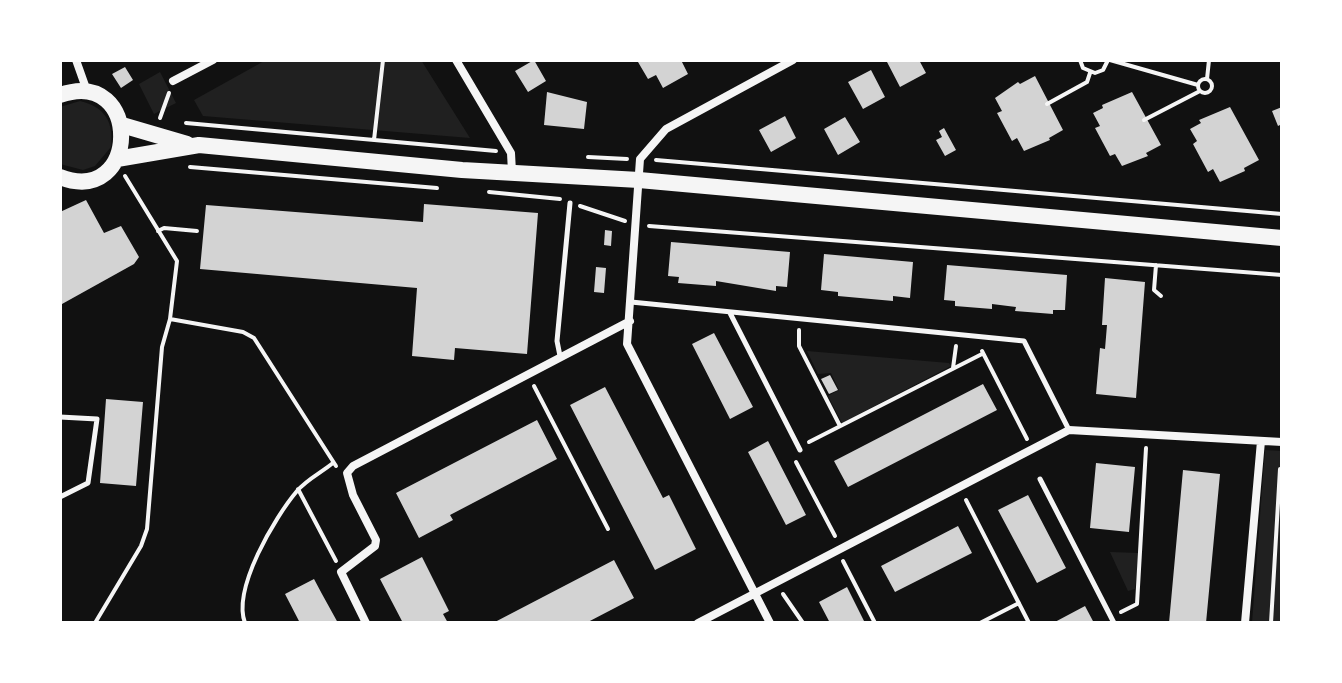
<!DOCTYPE html>
<html>
<head>
<meta charset="utf-8">
<style>
  body { margin:0 }
  #map { position:relative; width:1342px; height:683px; overflow:hidden; background:#111; font-family:"Space Grotesk",sans-serif }
  canvas { display:block }
  .frame { position:absolute; inset:0; border:62px solid #fff; pointer-events:none }
</style>
</head>
<body>
<div id="map">
<canvas width="1342" height="683"></canvas>
<div class="frame"></div>
</div>
<script>
const context = document.querySelector('canvas').getContext('2d');
context.lineJoin = 'round';
function fillPath(path, color) { context.fillStyle = color; context.fill(path, 'evenodd'); }
function strokePath(path, color, width, dash) { context.strokeStyle = color; context.lineWidth = width; context.lineCap = dash ? 'butt' : 'round'; context.setLineDash(dash || []); context.stroke(path); }
fillPath(new Path2D(`
  M266,60H421L470,138L203,116L194,100Z
  M160,72L176,103L154,114L139,84Z
  M80,101C105,107 114,122 111,147L95,166L83,170L60,164V107Z
  M807,351L949,363L951,366L842,423L828,396L839,390L831,373L818,374Z
  M1265,450L1282,451V623H1252Z
  M1110,552L1139,553L1135,589L1128,591Z`), '#202020');
fillPath(new Path2D(`
  M534,60L546,81L528,92L515,71Z
  M641,60H681L688,74L663,88L656,75L648,79L638,62Z
  M890,60H919L926,73L900,87L887,62Z
  M125,67L133,80L121,88L112,74Z
  M871,70L885,97L863,109L848,82Z
  M1035,76L1063,130L1049,138L1050,140L1024,151L1017,138L1012,141L997,113L1002,111L995,98L1018,82L1020,84Z
  M547,92L587,102L584,129L544,125Z
  M1132,92L1161,145L1146,153L1148,156L1122,166L1115,154L1110,156L1095,128L1100,126L1093,113L1103,108L1102,105Z
  M1230,107L1259,160L1244,168L1245,171L1220,182L1213,169L1208,172L1193,144L1197,141L1190,129L1201,123L1199,120Z
  M1282,107V124L1278,126L1272,111Z
  M785,116L796,138L771,152L759,130Z
  M845,117L860,142L838,155L824,129Z
  M944,128L956,150L945,156L936,140L942,137L939,131Z
  M86,200L104,233L121,226L139,257L134,264L62,304L60,212Z
  M424,204L538,213L527,354L455,348L454,360L412,356L417,288L200,269L206,205L423,222Z
  M605,230L612,231L611,246L604,245Z
  M671,242L790,252L787,287L776,286V291L716,281V286L678,283L679,277L668,276Z
  M824,254L913,262L910,298L893,296V301L838,296V292L821,290Z
  M947,265L1067,275L1065,310H1053V314L1015,311L1016,307L992,304V309L955,306V301L944,300Z
  M596,267L606,268L604,293L594,292Z
  M1105,278L1145,282L1136,398L1096,394L1100,348L1105,349L1107,325H1102Z
  M714,333L753,407L730,419L692,344Z
  M830,375L838,390L829,394L821,379Z
  M983,384L997,410L848,487L834,461Z
  M605,387L663,498L669,495L696,549L655,570L570,405Z
  M106,399L143,402L136,486L100,483Z
  M537,420L557,459L450,515L453,520L419,538L396,493Z
  M768,441L806,515L786,525L748,452Z
  M1096,463L1135,467L1129,532L1090,528Z
  M1183,470L1220,474L1206,623H1169Z
  M1028,495L1066,568L1037,583L998,510Z
  M958,526L972,553L895,592L881,566Z
  M422,557L449,611L443,614L448,623H403L380,579Z
  M614,560L634,598L586,623H493Z
  M314,579L322,594L338,623H300L285,594Z
  M847,587L865,623H830L819,602Z
  M1085,606L1094,623H1053Z`), '#d3d3d3');
strokePath(new Path2D(`
  M1080,60L1083,68L1095,73L1103,70L1108,60
  M1110,60L1198,85
  M1198 86a7 7 0 1 1 14 0a7 7 0 1 1-14 0Z
  M1207,79L1209,60
  M1047,104L1087,82L1090,73
  M160,118L169,93
  M1144,120L1200,91
  M186,123L496,151
  M374,140L383,60
  M588,157L627,159
  M656,160L1282,214
  M190,167L437,188
  M125,176L177,261L170,319L243,332L254,338L336,466
  M489,192L560,199
  M580,206L625,221
  M649,226L1282,275
  M158,231L164,228L197,231
  M1156,265L1154,290L1161,296
  M799,330V346L840,426
  M982,351L1027,439
  M953,368L956,346
  M534,386L608,529
  M809,442L982,354
  M796,462L835,536
  M298,489L336,561
  M966,500L1029,623
  M843,561L875,623
  M783,594L803,623
  M1121,612L1137,604L1146,448
  M95,623L141,546L147,529L162,347L170,319
  M245,623C232,589 275,517 297,491C306,480 322,472 333,463
  M980,623L1019,603
  M1271,623L1280,469`), '#f5f5f5', 4);
strokePath(new Path2D(`
  M631,302L1024,341L1069,430
  M730,313L800,450
  M560,356L557,341L570,203
  M60,417L97,419L88,483L60,497
  M1040,479L1114,623`), '#f5f5f5', 5);
strokePath(new Path2D(`
  M76,60L87,91
  M456,60L511,153L512,172
  M173,81L213,60
  M366,623L341,572L375,546L376,540L353,495L347,473L353,466L630,321
  M698,623L1069,430L1282,442
  M770,623L627,344L640,159L666,129L793,60
  M1245,623L1261,441`), '#f5f5f5', 8);
strokePath(new Path2D(`
  M60,95C143,66 140,208 60,177
  M122,125L187,144
  M117,159L199,145L462,170L639,180L1282,238`), '#f5f5f5', 16);
</script>
</body>
</html>
